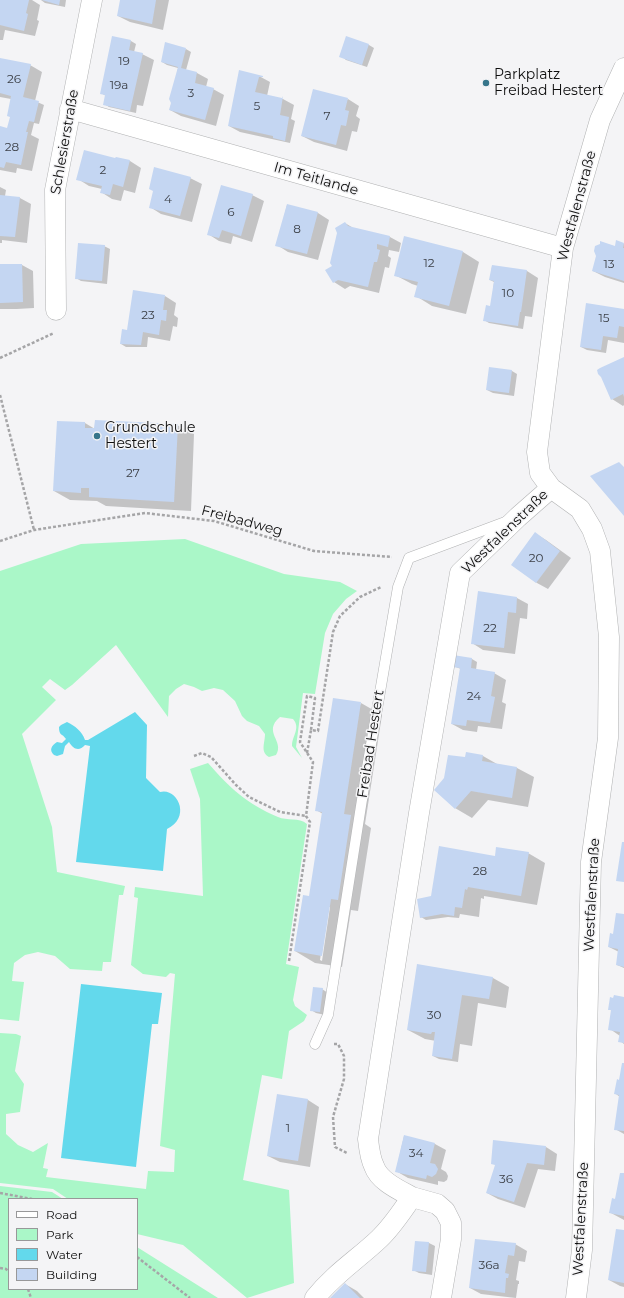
<!DOCTYPE html>
<html>
<head>
<meta charset="utf-8">
<style>
  body { margin:0 }
  #map { position:relative; width:624px; height:1298px; overflow:hidden; background:#f4f4f6; font-family:Montserrat,sans-serif }
  canvas { display:block }
  .legend { position:absolute; left:8px; top:1198px; width:130px; height:92px; box-sizing:border-box; background:#f4f4f6; border:1px solid #989899; margin:0; padding:5px 7px; list-style:none; font-size:12px; color:#0e0e0e }
  .legend li { display:flex; align-items:center; gap:8px; height:20px }
  .legend b { width:20px; border:1px solid #989899 }
</style>
</head>
<body>
<div id="map">
<canvas width="624" height="1298"></canvas>
<ul class="legend">
<li><b style="height:5px;background:#fff"></b>Road</li>
<li><b style="height:11px;background:#aaf7c8"></b>Park</li>
<li><b style="height:11px;background:#63d9ec"></b>Water</li>
<li><b style="height:11px;background:#c4d6f2"></b>Building</li>
</ul>
</div>
<script>
const context = document.querySelector('canvas').getContext('2d');
context.lineJoin = 'round';
function fillPath(path, color) { context.fillStyle = color; context.fill(path, 'evenodd'); }
function strokePath(path, color, width, dash) { context.strokeStyle = color; context.lineWidth = width; context.lineCap = dash ? 'butt' : 'round'; context.setLineDash(dash || []); context.stroke(path); }
function write(font, color, halo, rows, align = 'center') {
  context.font = font + ' Montserrat,sans-serif'; context.lineWidth = 3; context.setLineDash([]); context.textBaseline = 'middle'; context.strokeStyle = halo; context.fillStyle = color; for (const [text, x, y, turn = 0] of rows) {
    context.save(); context.translate(x, y); context.rotate((+turn || 0) * Math.PI / 180); context.textAlign = isNaN(turn) ? turn : align; if (halo) context.strokeText(text, 0, 0); context.fillText(text, 0, 0); context.restore();
  }
}
fillPath(new Path2D(`
  M185,539L284,574L340,582L357,591L346,599L333,614L325,633L315,694L303,693L296,747L302,758L292,746C292,736 301,728 293,719L280,717C262,732 285,741 276,755L269,757C260,752 265,743 265,734L259,726L247,721L242,716L235,701L223,690L214,688L202,691L194,687L184,684L176,689L169,696L168,717L116,645L72,685L65,690L50,679L42,687L56,700L22,734L52,827L57,872L125,886L123,895H119L111,962H103L102,971L70,969L55,956L38,952L25,955L14,963L12,981L24,982L19,1021L0,1019V571L81,544Z
  M208,763C230,788 247,804 278,817C287,821 299,817 307,824L286,964L299,967L293,1000L295,1006L307,1015L304,1021L289,1031L282,1079L262,1075L243,1180L289,1190L294,1283L247,1298L183,1245L137,1234V1199H68L53,1189L0,1183V1033L16,1034L21,1036L15,1071L24,1084L20,1112L6,1114V1134L18,1145L33,1152L48,1143L43,1168L48,1169L46,1177L146,1189L148,1171L174,1172L175,1150L160,1146L175,974L170,973L166,977L143,974L131,965L138,898L134,897L135,887L203,896L200,799L190,769Z
  M0,1186L52,1192L63,1199H9V1289H137V1247L218,1298H0Z`), '#aaf7c8');
fillPath(new Path2D(`
  M135,712L147,725L146,778L160,792C177,787 192,817 167,829L163,871L76,862L90,746L85,745C79,752 73,749 69,742L65,746L63,754L57,756L54,755C49,750 51,746 57,742L62,743L66,739C62,733 59,736 59,727L61,725L67,722C75,726 82,731 85,740H88Z
  M81,984L162,993L158,1024H152L136,1167L61,1158Z`), '#63d9ec');
fillPath(new Path2D(`
  M0,0H32L40,5L37,20L39,21L35,36L5,30L3,40H0Z
  M41,0H66L65,7L45,3Z
  M122,0H169L163,30L130,22L118,16Z
  M113,37L131,41L136,44L134,52L142,54L154,60L143,106L137,105L136,113L109,107L104,104L106,96L101,93Z
  M347,38L369,45L374,48L367,67L346,60L341,56Z
  M186,49L191,52L186,70L197,73L208,79L206,87L213,89L224,95L216,126L181,116L170,110L178,68L167,65L162,62Z
  M0,59L30,65L42,72L35,101L44,105L39,124L34,123L31,135L39,139L32,171L17,168L16,173L0,170V127L8,129L11,117V99L0,97Z
  M259,76L270,82L267,96L283,99L294,105L291,119L295,121L290,143L240,132L229,126Z
  M348,99L359,106L356,116L360,119L357,132L352,131L347,151L314,142L302,136Z
  M117,158L130,161L141,168L135,193L124,190L121,201L112,199L101,192L102,189L89,186L78,179L116,160Z
  M190,178L202,184L192,222L161,214L150,207Z
  M0,187L6,190L5,196L20,198L31,204L27,243L2,240V243H0Z
  M252,195L264,201L252,242L233,236L231,244L219,241L208,234Z
  M287,205L318,213L329,220L318,260L288,252L277,245Z
  M345,223L355,229L390,237L401,243L399,252L389,250L388,256L391,258L389,268L385,267L379,293L350,286L345,289L334,282V266Z
  M405,238L463,252L479,262L466,314L432,306L416,296L418,286L412,284L395,275Z
  M617,242L624,244V283L605,277L593,271L615,247Z
  M104,246L110,249L107,284L81,281L76,278Z
  M0,265H22L33,271L34,308L17,309H0Z
  M492,266L527,271L538,278L532,317L525,316L523,329L489,323L484,320L491,308L494,282L490,280Z
  M165,296L176,303L174,315L178,318L177,327L173,326L170,341L148,337L147,347H126L121,344Z
  M624,310V343L608,340L606,353L587,350L581,347Z
  M624,358V405L623,406L612,399Z
  M490,368L512,371L517,374L514,396L493,393L487,390Z
  M85,423L95,429L177,425L194,434L191,511L106,506L97,501L70,500L54,491Z
  M535,533L546,540L571,558L548,589L537,583L512,565Z
  M479,592L517,598L528,604L527,619L520,618L515,654L483,650L472,643Z
  M454,656L472,659L477,662L476,670L494,673L506,680L502,702L506,704L502,729L478,726L477,732L463,730L452,724L461,669L453,666Z
  M361,703L382,715L365,824L371,828L358,911L351,910L342,967L315,963L295,951L310,897L323,814L316,810ZM328,907H330L322,961L320,960Z
  M483,756L497,764L517,768L534,777L528,807L488,800L472,818L455,808L445,778L466,759Z
  M528,853L545,863L537,905L484,896V899L481,898L479,917L460,914L459,918L448,917L426,920L421,917L432,897L496,857Z
  M624,915V968L617,965L619,952L609,947L613,935Z
  M418,965L493,978L509,987L506,1008L478,1003L472,1046L460,1044L458,1062L439,1059L433,1056L436,1041L425,1039L408,1030Z
  M322,989L328,993L325,1015L316,1013L311,1010Z
  M624,998V1044L620,1041V1036L610,1029L612,1011L609,1009Z
  M624,1081V1134L615,1129L620,1097L616,1094Z
  M278,1096L308,1100L319,1107L310,1167L280,1162L268,1156Z
  M404,1136L435,1144L446,1150L441,1169L446,1172L448,1176L447,1180L444,1182L438,1181V1185L408,1178L396,1171Z
  M546,1147L557,1154L555,1171L538,1169L525,1208L498,1199L487,1193L496,1165Z
  M624,1175V1220L611,1213L616,1200Z
  M624,1231V1287L620,1286L609,1280Z
  M416,1242L429,1243L435,1246L432,1275L419,1273L413,1270Z
  M515,1244L527,1251L525,1262L519,1261L516,1280L519,1281V1284H518L516,1298L481,1294L470,1288Z
  M345,1284L357,1291L364,1298H332Z`), '#0003');
fillPath(new Path2D(`
  M0,0H29L26,13L28,14L24,31L0,25Z
  M42,0H60L59,5Z
  M120,0H156L152,24L117,16Z
  M112,36L131,40L129,50L143,53L130,111L103,105L105,95L100,94Z
  M346,36L369,44L362,65L339,57Z
  M165,42L186,48L181,68L197,72L195,83L214,88L205,120L169,110L171,103L169,99L178,67L161,62Z
  M0,58L31,64L23,97L39,101L34,122L29,121L26,132H28L21,165L6,162L4,168L0,167V126L7,128L10,117L7,116L11,96L0,93Z
  M239,70L263,76V77H259L255,92L282,98L283,96L280,115L289,117L285,141L273,138V136L228,126Z
  M313,89L348,98L345,110L349,111L346,126L341,125L336,145L301,136Z
  M84,150L115,158L116,157L130,160L123,187L113,184L110,195L100,193L102,186L76,180Z
  M154,167L191,177L180,216L149,208L153,191L149,189Z
  M221,185L253,194L241,236L222,230L219,238L207,235Z
  M0,195L20,197L15,237L0,236Z
  M287,204L318,212L307,254L275,246Z
  M345,222L348,226L390,236L388,247L377,244V249L380,250L377,262H374L368,287L338,280L333,283L325,270L332,266L330,263L337,233L335,228Z
  M404,236L463,251L449,306L414,297L418,282L394,276Z
  M616,240L624,243L623,248H624V281L592,271L596,256L594,251L595,246L600,244V241L615,246Z
  M78,243L105,245L102,281L75,279Z
  M0,264H22L23,302L0,303Z
  M492,265L527,270L521,312H520L518,326L483,321L486,305L490,306L494,281L489,280Z
  M133,290L165,295L163,310H167L166,321L161,320L159,335L143,332L141,345L120,344L122,329L127,330Z
  M586,303L624,309V327L619,326L617,338L603,336L601,350L580,347Z
  M624,357V397L623,394L611,400L601,377L598,374L597,370L600,368Z
  M489,367L512,370L509,393L486,390Z
  M95,420L178,424L174,502L89,497V488H81V493L53,491L57,421L85,422V428H94Z
  M619,462L624,467V516L590,476Z
  M535,532L560,551L536,583L511,565Z
  M478,591L517,597L516,613L508,612L504,648L471,644Z
  M453,655L472,658L471,668L495,672L491,696L495,697L490,723L467,720L466,726L451,724L460,668L452,667Z
  M333,698L361,702L344,814L351,815L338,900L331,899L322,956L294,951L303,895L309,896L322,812L315,811Z
  M466,752L483,755L482,761L517,767L512,798L471,791L455,809L434,790L444,778L448,755L465,757Z
  M622,842H624V882L616,881Z
  M439,846L495,856L496,847L529,852L521,896L468,887L467,890L465,889L462,908L455,907L454,916L442,914L420,918L417,899L431,896Z
  M616,913L624,914V967L616,965L618,949L608,947L610,933L613,934Z
  M417,964L493,977L489,999L462,995L452,1059L432,1056L435,1032H432L431,1034L407,1030Z
  M313,987L323,988L320,1012L310,1011Z
  M614,995L624,997V1043L618,1042L620,1032L608,1030L611,1010H608L610,997L613,998Z
  M622,1063H624V1131L614,1130L619,1095L614,1094L617,1079L619,1080Z
  M277,1094L308,1099L298,1161L267,1156Z
  M404,1135L435,1143L430,1163L435,1164L438,1169L436,1174L432,1177L427,1175L426,1179L395,1172Z
  M493,1140L546,1146L544,1165L527,1163L514,1202L486,1193L495,1165L491,1164Z
  M620,1173H624V1216L609,1213L612,1198L615,1199Z
  M616,1229L624,1230V1283L608,1280Z
  M475,1239L516,1243L514,1256L508,1255L505,1273L509,1274L508,1278H506L505,1293L469,1288Z
  M415,1241L429,1242L426,1272L412,1271Z
  M345,1283L360,1298H330Z`), '#c4d6f2');
const lane = new Path2D(`
  M315,1044L328,1015L367,768L398,587L409,558L508,521`);
const street = new Path2D(`
  M70,109L563,248
  M56,310L55,190L92,0
  M551,488L580,509L592,529L600,551L609,637L608,738L591,862L582,1250L576,1298
  M412,1197C399,1190 379,1181 374,1166C370,1158 369,1148 368,1139L419,813L460,573L518,517L551,488L540,473L537,452L563,248L600,120L624,68
  M315,1298C334,1274 358,1259 379,1239C392,1227 402,1211 412,1197L437,1204L445,1211L451,1223V1239L441,1298`);
strokePath(lane, '#b1b2b3', 11);
strokePath(street, '#b1b2b3', 21);
strokePath(new Path2D(`
  M0,358L54,333
  M0,395L34,530
  M0,541L34,530L145,513L214,521L314,551L392,557
  M307,753L311,730
  M194,756L202,753L211,757L236,785L249,797L280,812L306,816
  M289,961L310,822L306,816L313,762L300,742L307,696L315,698L311,730L318,731L333,632L340,616L360,597L381,587
  M334,1044H338L344,1056V1079L333,1117L335,1147L347,1153
  M0,1193L32,1199
  M137,1257L190,1298
  M0,1268L6,1269L9,1272
  M28,1289L31,1298`), '#a5a5a7', 2.5, [3, 2]);
strokePath(lane, '#fff', 10);
strokePath(street, '#fff', 20);
for (const [x, y, r, color] of [
  [486,83,4,"#36758a"],
  [97,436,4,"#36758a"]
]) { const dot = new Path2D(); dot.arc(x, y, r, 0, 2 * Math.PI); context.fillStyle = color; context.fill(dot); strokePath(dot, '#f4f4f6', 1.5); }
write('12px', '#3c4047', null, [
  ["19",124,61],
  ["26",14,79],
  ["19a",119,85],
  ["3",191,93],
  ["5",257,106],
  ["7",327,116],
  ["28",12,147],
  ["2",103,170],
  ["4",168,199],
  ["6",231,212],
  ["8",297,229],
  ["12",429,263],
  ["13",609,264],
  ["10",508,293],
  ["23",148,315],
  ["15",604,318],
  ["27",133,473],
  ["20",536,558],
  ["22",490,628],
  ["24",474,696],
  ["28",480,871],
  ["30",434,1015],
  ["1",288,1128],
  ["34",416,1153],
  ["36",506,1179],
  ["36a",489,1265]
]);
write('14px', '#0e0e0e', '#f4f4f6', [
  ["Parkplatz",494,75],
  ["Freibad Hestert",494,91],
  ["Grundschule",105,428],
  ["Hestert",105,444]
], 'left');
write('14px', '#0e0e0e', '#f4f4f6', [
  ["Schlesierstraße",65,142,-80],
  ["Im Teitlande",316,179,16],
  ["Westfalenstraße",577,206,-75],
  ["Freibadweg",242,521,15],
  ["Westfalenstraße",505,532,-44],
  ["Freibad Hestert",371,744,-81],
  ["Westfalenstraße",592,895,-87],
  ["Westfalenstraße",581,1219,-87]
]);
</script>
</body>
</html>
